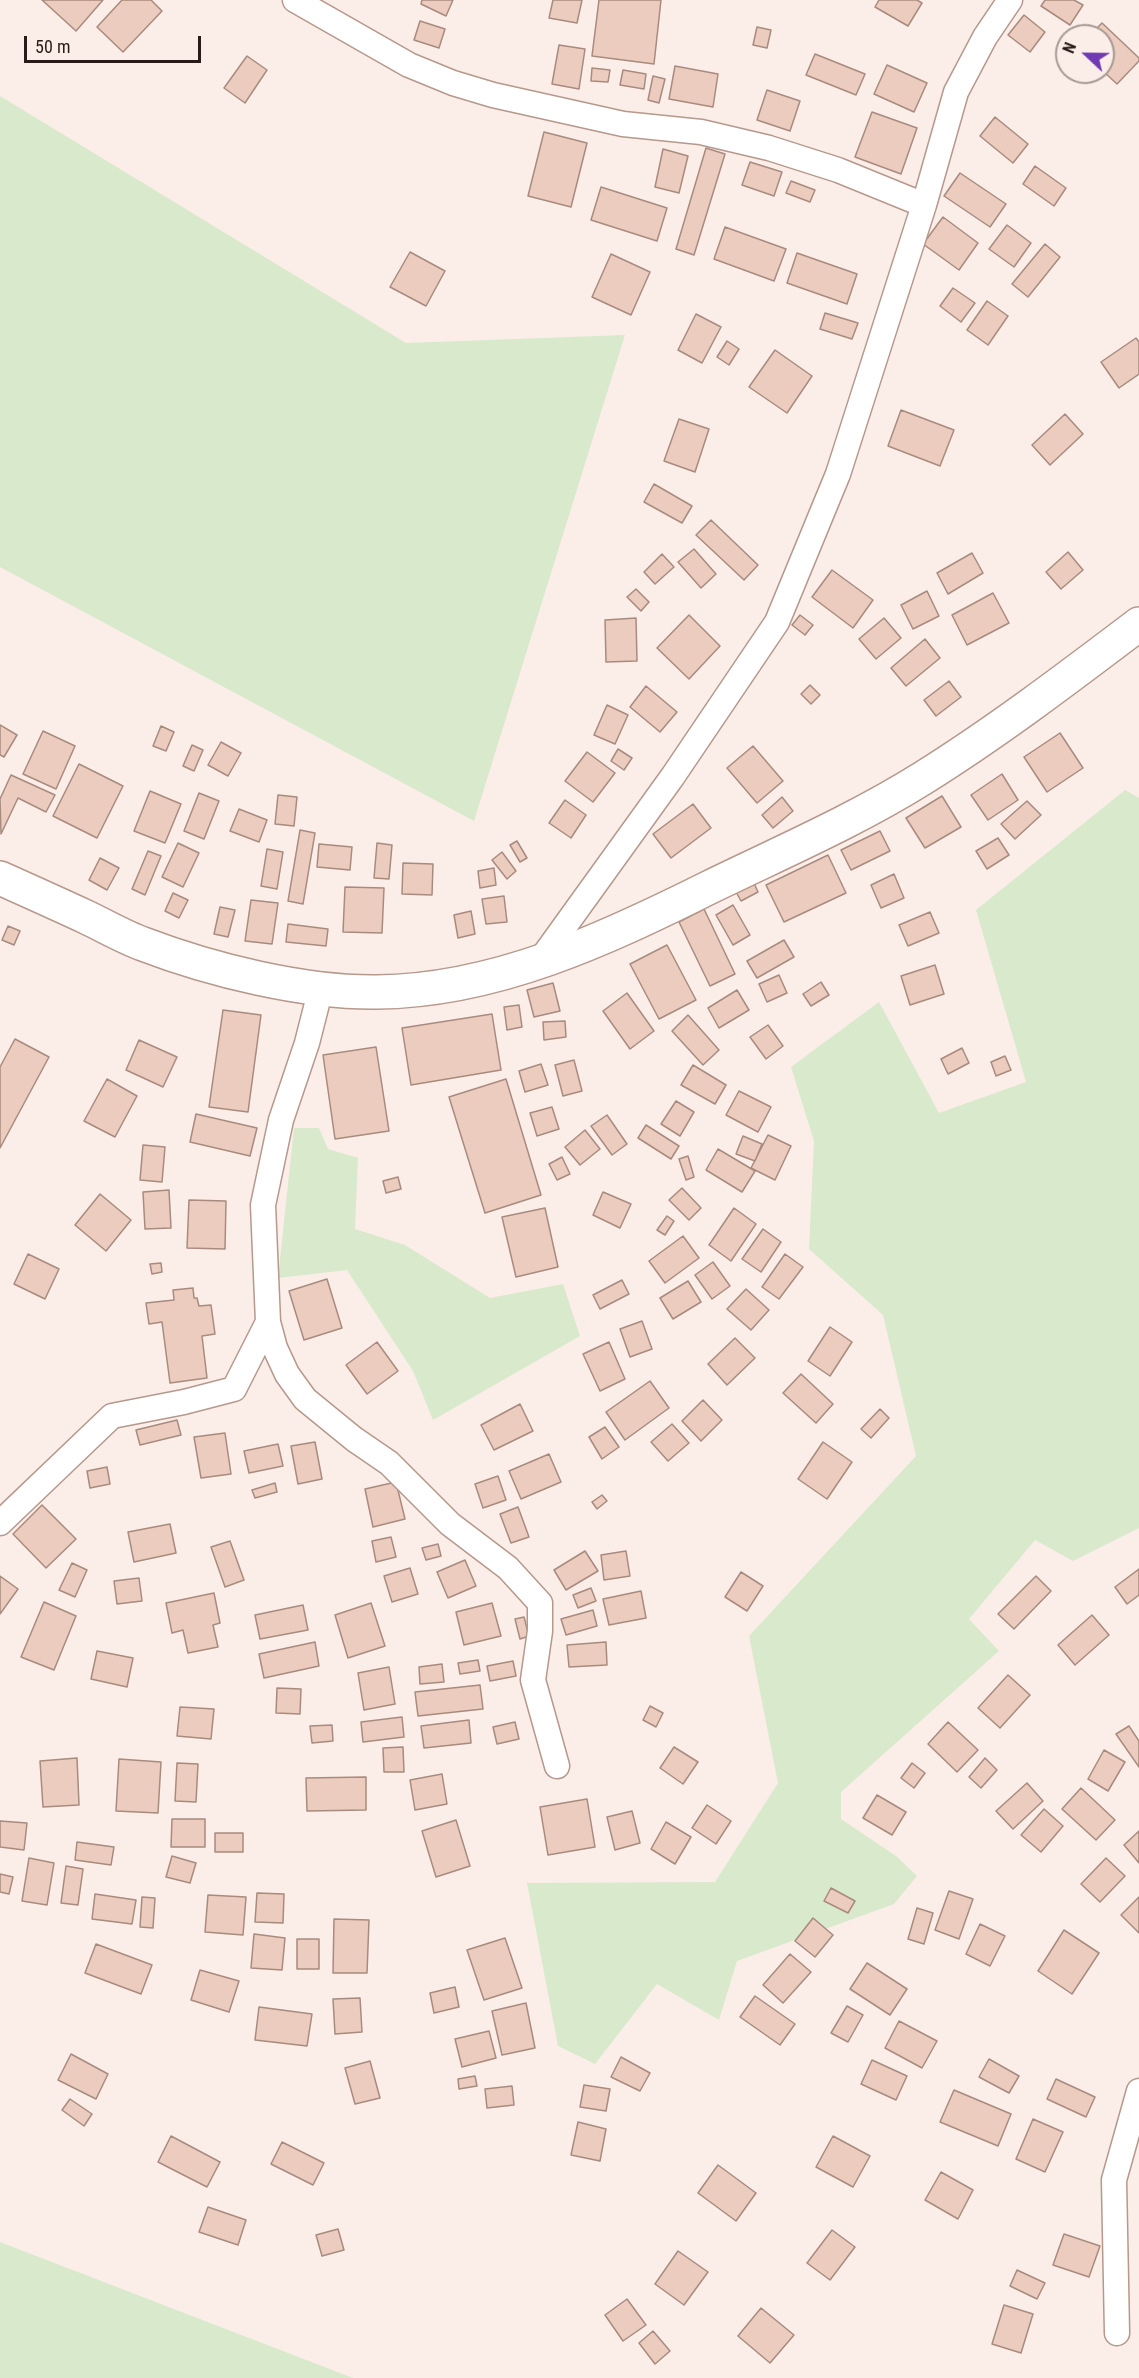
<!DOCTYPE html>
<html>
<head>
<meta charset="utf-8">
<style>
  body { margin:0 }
  #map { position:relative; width:1139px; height:2378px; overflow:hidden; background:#fbeee8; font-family:"Roboto Condensed",sans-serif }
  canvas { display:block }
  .north { position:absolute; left:1055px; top:24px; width:60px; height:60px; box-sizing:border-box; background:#fbeee8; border:2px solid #a69a94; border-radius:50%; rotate:292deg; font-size:16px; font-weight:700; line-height:24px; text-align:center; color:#271c17 }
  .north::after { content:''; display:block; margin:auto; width:21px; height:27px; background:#703bb2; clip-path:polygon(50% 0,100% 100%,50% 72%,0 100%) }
  .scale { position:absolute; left:24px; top:36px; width:177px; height:27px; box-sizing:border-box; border:3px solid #271c17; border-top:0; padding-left:8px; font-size:18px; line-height:21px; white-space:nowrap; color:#271c17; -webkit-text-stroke:4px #fbeee8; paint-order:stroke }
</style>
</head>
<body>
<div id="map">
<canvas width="1139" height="2378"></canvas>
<div class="north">N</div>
<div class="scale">50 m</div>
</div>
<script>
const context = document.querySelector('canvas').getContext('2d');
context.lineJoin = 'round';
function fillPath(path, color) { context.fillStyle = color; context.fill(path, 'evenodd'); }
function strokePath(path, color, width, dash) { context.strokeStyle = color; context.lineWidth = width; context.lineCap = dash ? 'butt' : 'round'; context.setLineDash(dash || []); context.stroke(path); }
fillPath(new Path2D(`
  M0,96L406,343L625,335L474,821L0,567Z
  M1125,790L1139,798V1528L1073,1561L1035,1540L969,1619L999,1651L841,1792V1819L896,1856L917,1876L894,1904L737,1961L719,2020L657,1984L595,2064L558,2046L527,1883L715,1882L778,1783L749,1636L916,1456L883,1315L809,1249L814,1141L791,1067L879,1002L939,1113L1026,1082L976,910Z
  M294,1128H319L328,1149L358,1158L355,1229L405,1245L490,1298L563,1284L580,1336L433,1420L413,1371L347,1270L278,1278Z
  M0,2242L353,2378H0Z`), '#d9e9cc');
const building = new Path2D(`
  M42,0H103L76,31Z
  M122,0H151L162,11L123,52L97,27Z
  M422,0H453L446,16L421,4Z
  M553,0H582L577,23L549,18Z
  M599,0H661L654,64L592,56Z
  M879,0H917L922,3L908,26L875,7Z
  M1045,0H1074L1083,5L1070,25L1041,6Z
  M1024,15L1045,32L1030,52L1008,35Z
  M420,21L445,29L439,48L414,40Z
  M1102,23L1139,58V61L1117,84L1103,71V36H1089Z
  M757,27L771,30L767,48L753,45Z
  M559,45L585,49L579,89L552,84Z
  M815,54L865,74L856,95L806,75Z
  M247,56L267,70L245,103L224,88Z
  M887,65L927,83L914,112L874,94Z
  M675,66L718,74L713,107L669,99Z
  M592,68L610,70L608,82L591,81Z
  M623,70L646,74L644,89L620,85Z
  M653,76L665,79L659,103L648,100Z
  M767,90L800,101L790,131L757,120Z
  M872,112L917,128L901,174L855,157Z
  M995,117L1028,144L1013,163L980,136Z
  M544,132L587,143L571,207L528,196Z
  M706,148L725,154L694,255L676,249Z
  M663,149L688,156L679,193L655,187Z
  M750,162L782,172L774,196L742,185Z
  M1035,166L1066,188L1054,206L1023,184Z
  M960,173L1006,204L990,227L944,196Z
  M791,181L815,190L810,202L786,193Z
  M601,187L667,208L657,241L591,220Z
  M943,217L978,243L959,270L923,244Z
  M1007,225L1031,243L1014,267L989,249Z
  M725,227L786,249L774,281L714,259Z
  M1045,244L1060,257L1028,297L1012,284Z
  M410,252L445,271L426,306L390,287Z
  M797,253L857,274L847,304L787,283Z
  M611,254L650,272L631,315L592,297Z
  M953,288L975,303L961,322L940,306Z
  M987,301L1008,316L988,345L967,330Z
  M825,313L858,323L852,339L820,329Z
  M696,314L721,327L702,363L678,350Z
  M1136,338L1139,342V374L1119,388L1101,362Z
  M727,341L739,349L729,365L717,357Z
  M775,350L812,376L787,413L749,387Z
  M901,410L954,430L940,466L888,446Z
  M1065,414L1083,434L1050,465L1032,445Z
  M679,419L709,429L695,472L664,461Z
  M654,484L692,506L682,523L644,502Z
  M711,520L758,565L744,580L696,535Z
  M694,549L716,574L701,588L678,562Z
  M1068,552L1083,570L1061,589L1046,572Z
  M972,553L983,573L948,594L937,573Z
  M662,554L674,567L655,584L644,572Z
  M832,570L873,600L853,628L812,597Z
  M636,589L649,602L641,611L627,597Z
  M927,591L939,616L913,629L901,605Z
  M993,593L1009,623L967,645L952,615Z
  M689,615L720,646L689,679L657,648Z
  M800,615L813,625L805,635L792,625Z
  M636,618L637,661L606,662L605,620Z
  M884,618L901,638L876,659L859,639Z
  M925,639L940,658L906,686L891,668Z
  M949,681L961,697L936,716L924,700Z
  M810,685L820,695L811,704L801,694Z
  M646,686L677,712L660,732L630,707Z
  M607,705L628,715L615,744L594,735Z
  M0,725L17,735L4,757L0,755Z
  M161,726L174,732L166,751L153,746Z
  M43,731L75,746L56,789L23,774Z
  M1060,733L1083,768L1047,792L1024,757Z
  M221,742L241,753L228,776L208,765Z
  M192,745L203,750L194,771L183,766Z
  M753,746L783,781L757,803L727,768Z
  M618,749L632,758L624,770L611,761Z
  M587,752L615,773L593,802L565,781Z
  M79,764L123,786L97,838L53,816Z
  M1002,774L1018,800L988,820L971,795Z
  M11,775L55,795L46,812L18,798L1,834L0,799Z
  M150,791L181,804L165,843L134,831Z
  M199,793L219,801L204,839L184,831Z
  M278,795L297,797L294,826L275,824Z
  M942,796L961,827L925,848L906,818Z
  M782,797L793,811L773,828L762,815Z
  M565,800L586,815L571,838L549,823Z
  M1027,801L1041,815L1015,839L1001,824Z
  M693,804L711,828L671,858L653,834Z
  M239,809L267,820L259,842L230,831Z
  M300,830L315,833L303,904L288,901Z
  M880,831L890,851L851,870L841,850Z
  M998,838L1009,855L987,869L976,851Z
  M517,841L527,858L520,862L510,845Z
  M178,843L199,853L183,887L162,877Z
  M377,843L392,845L389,879L374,878Z
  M319,844L352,847L350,870L317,867Z
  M267,849L283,852L277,889L261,886Z
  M148,851L161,856L145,895L132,889Z
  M502,852L516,871L507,879L492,860Z
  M828,855L846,893L784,922L766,885Z
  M100,858L119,868L107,890L89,880Z
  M403,863L433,864L432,895L402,894Z
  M494,868L496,885L480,888L478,871Z
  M894,874L904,898L881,908L871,885Z
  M753,881L758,892L741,901L735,890Z
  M345,887L384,888L382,933L343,932Z
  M173,893L188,900L179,918L165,911Z
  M504,896L507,922L486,924L482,899Z
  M251,900L278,903L272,944L245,941Z
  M733,905L750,935L733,945L716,915Z
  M220,907L235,910L228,937L214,934Z
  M704,909L735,974L710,986L679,922Z
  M471,911L475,934L458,938L454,915Z
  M930,912L939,933L908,946L899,925Z
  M288,924L328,929L326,946L286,942Z
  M8,926L20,931L14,945L2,940Z
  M784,940L794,957L757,978L747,961Z
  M667,945L696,1000L659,1019L630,964Z
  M935,965L944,994L910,1005L901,976Z
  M779,975L787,993L767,1002L759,984Z
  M821,982L829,995L811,1006L803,994Z
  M553,983L560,1011L534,1017L527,990Z
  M737,990L749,1010L719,1028L708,1008Z
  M627,993L654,1031L630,1049L603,1011Z
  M519,1005L522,1027L507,1030L504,1007Z
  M223,1010L261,1015L248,1112L209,1107Z
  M492,1014L501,1070L411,1085L402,1028Z
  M688,1015L719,1050L703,1065L672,1031Z
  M565,1021L566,1037L544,1040L543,1022Z
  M768,1025L783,1046L766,1059L750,1037Z
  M15,1039L49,1057L0,1148V1067Z
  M139,1040L177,1057L163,1087L126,1070Z
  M376,1047L389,1131L335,1139L323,1055Z
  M962,1048L969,1063L948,1074L941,1059Z
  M1005,1056L1011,1070L996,1076L991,1062Z
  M574,1060L582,1091L563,1096L555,1065Z
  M541,1064L548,1085L525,1092L519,1071Z
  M693,1065L726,1085L715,1104L681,1085Z
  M107,1079L137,1096L115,1137L84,1121Z
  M506,1079L541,1195L485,1213L449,1097Z
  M739,1091L771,1107L758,1132L726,1115Z
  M676,1101L694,1112L680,1136L661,1124Z
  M552,1107L559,1129L537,1136L530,1113Z
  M196,1114L257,1128L250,1156L190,1142Z
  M607,1115L627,1144L612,1155L591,1126Z
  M646,1125L679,1146L671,1159L638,1138Z
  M585,1130L600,1149L580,1165L565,1147Z
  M768,1135L791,1146L775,1180L751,1168Z
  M743,1136L762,1144L755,1161L736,1154Z
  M143,1145L165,1147L162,1182L140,1180Z
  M718,1149L755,1171L742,1192L706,1170Z
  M688,1156L694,1177L686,1180L679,1159Z
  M562,1157L570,1174L557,1180L549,1164Z
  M398,1177L401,1189L386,1193L383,1181Z
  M682,1188L701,1208L689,1220L669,1200Z
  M169,1190L171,1228L145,1229L143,1192Z
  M603,1192L631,1204L620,1228L593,1215Z
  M100,1194L131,1220L106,1251L75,1225Z
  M189,1200L226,1201L225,1249L187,1248Z
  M545,1208L558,1267L516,1277L502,1217Z
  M734,1208L756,1224L731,1261L709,1245Z
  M667,1216L674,1221L665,1235L657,1230Z
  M763,1229L781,1242L761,1272L742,1259Z
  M683,1236L699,1258L665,1283L649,1261Z
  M28,1254L59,1269L45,1299L14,1284Z
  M785,1254L803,1267L779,1299L762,1287Z
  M713,1262L730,1286L712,1299L695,1275Z
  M161,1263L162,1272L152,1274L150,1264Z
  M327,1279L342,1328L304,1340L289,1291Z
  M622,1280L629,1294L600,1309L593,1295Z
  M688,1281L701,1302L673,1319L660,1298Z
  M193,1288L194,1298H197L199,1306L211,1305L215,1334L202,1336L207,1378L170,1383L162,1322L149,1324L146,1303L174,1300L173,1290Z
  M746,1289L769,1310L751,1330L727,1309Z
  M642,1321L652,1349L630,1357L620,1329Z
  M830,1327L852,1342L830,1376L808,1361Z
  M735,1338L755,1358L727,1385L708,1364Z
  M377,1342L398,1371L367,1394L346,1365Z
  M609,1342L625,1379L600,1391L583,1354Z
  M801,1374L833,1404L816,1423L783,1393Z
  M650,1381L669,1408L625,1440L606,1412Z
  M703,1400L722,1420L701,1441L682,1421Z
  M520,1404L533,1431L494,1450L481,1425Z
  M880,1409L889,1418L871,1438L861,1429Z
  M177,1420L181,1435L140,1445L136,1430Z
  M672,1424L689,1443L668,1461L651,1442Z
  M605,1427L619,1447L602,1459L589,1437Z
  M225,1433L231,1474L201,1478L194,1437Z
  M315,1442L322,1479L298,1484L291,1446Z
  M823,1442L852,1462L827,1499L798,1479Z
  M278,1444L283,1466L249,1473L244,1451Z
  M549,1454L561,1482L521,1499L509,1471Z
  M107,1467L110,1484L90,1488L87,1471Z
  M498,1476L506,1500L483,1508L475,1484Z
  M396,1482L405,1519L373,1527L365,1489Z
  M275,1483L277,1492L255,1498L252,1490Z
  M602,1495L607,1501L597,1509L592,1502Z
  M42,1505L76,1539L46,1568L13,1534Z
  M518,1507L529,1537L511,1543L500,1514Z
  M170,1524L176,1553L134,1562L128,1532Z
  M391,1537L396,1557L376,1562L372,1541Z
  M230,1541L244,1580L225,1587L211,1547Z
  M438,1544L441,1556L426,1560L422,1548Z
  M585,1551L598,1571L566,1590L554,1570Z
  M626,1551L630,1576L604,1580L601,1555Z
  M465,1560L476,1586L448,1598L437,1572Z
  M72,1563L87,1570L75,1597L59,1590Z
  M410,1568L418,1594L392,1602L384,1576Z
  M1139,1569V1595L1127,1604L1115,1587Z
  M741,1572L763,1586L747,1611L725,1597Z
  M0,1576L18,1589L0,1614Z
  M1036,1576L1051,1591L1014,1629L998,1614Z
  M139,1578L142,1601L117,1604L114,1581Z
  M591,1588L596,1601L578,1608L573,1595Z
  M641,1591L646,1618L609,1625L603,1599Z
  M214,1593L220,1623L213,1625L218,1647L188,1653L183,1630L172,1633L166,1603Z
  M44,1602L76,1616L54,1670L21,1657Z
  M371,1603L385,1646L348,1658L335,1615Z
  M492,1603L501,1636L464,1645L456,1612Z
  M303,1605L308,1630L260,1639L255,1615Z
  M593,1610L597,1626L566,1635L561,1619Z
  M1092,1615L1109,1635L1075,1665L1058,1645Z
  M524,1617L529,1636L520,1639L515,1619Z
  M315,1642L319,1666L264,1678L259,1654Z
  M606,1642L607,1665L569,1667L567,1645Z
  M97,1651L133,1658L127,1687L91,1679Z
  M478,1660L480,1671L460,1674L458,1663Z
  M513,1661L516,1676L490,1681L487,1666Z
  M442,1664L444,1682L420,1684L419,1667Z
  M389,1667L395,1704L364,1710L358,1673Z
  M1008,1675L1030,1695L1000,1728L978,1708Z
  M480,1685L483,1709L418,1716L415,1692Z
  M277,1688L301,1689L300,1714L276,1713Z
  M650,1706L663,1713L656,1727L643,1720Z
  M180,1707L214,1709L211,1739L177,1736Z
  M402,1717L404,1737L363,1742L361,1722Z
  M469,1720L471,1743L424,1748L421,1726Z
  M515,1722L519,1739L497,1744L493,1727Z
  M948,1722L978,1750L957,1772L928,1744Z
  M332,1725L333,1741L312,1743L310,1726Z
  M1129,1726L1139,1741V1767L1116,1734Z
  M403,1747L404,1772H384L383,1748Z
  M674,1747L698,1762L683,1784L660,1768Z
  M1104,1750L1125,1762L1108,1791L1088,1779Z
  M77,1758L79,1805L43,1807L40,1761Z
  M985,1758L997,1770L981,1788L969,1777Z
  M119,1759L161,1762L158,1813L116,1811Z
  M177,1763L198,1764L196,1802L175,1801Z
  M912,1763L925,1773L914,1788L901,1778Z
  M442,1774L447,1804L415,1810L410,1780Z
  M366,1777V1810L307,1811L306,1778Z
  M1027,1783L1043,1801L1013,1829L996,1811Z
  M1081,1788L1115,1820L1096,1840L1062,1809Z
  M877,1795L906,1812L892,1835L863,1818Z
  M587,1799L595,1847L548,1855L540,1807Z
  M707,1805L731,1821L716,1844L692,1828Z
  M1044,1809L1063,1826L1041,1852L1021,1835Z
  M632,1811L640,1843L615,1850L607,1817Z
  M172,1819H205V1847H171Z
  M456,1820L470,1866L436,1877L422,1831Z
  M0,1821L27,1823L24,1850L0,1847Z
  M666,1822L691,1837L675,1864L651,1849Z
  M1139,1831V1863L1124,1845Z
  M215,1833H243V1852H215Z
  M77,1842L114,1847L111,1865L75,1860Z
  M172,1856L196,1863L190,1883L166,1877Z
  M29,1858L54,1863L47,1905L22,1901Z
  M1106,1858L1125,1876L1100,1902L1081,1884Z
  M66,1866L83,1869L78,1905L61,1903Z
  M0,1874L13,1877L9,1894L0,1892Z
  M831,1888L855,1901L848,1913L824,1901Z
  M949,1891L973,1899L959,1939L935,1930Z
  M257,1893L284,1894L283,1923L255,1922Z
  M95,1894L136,1900L132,1924L92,1919Z
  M208,1895L246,1897L243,1935L205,1932Z
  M142,1897L155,1898L153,1928L140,1927Z
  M1139,1897V1933L1121,1915Z
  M917,1908L933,1913L924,1944L908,1939Z
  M813,1918L833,1935L815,1957L795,1941Z
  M334,1919L369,1920L367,1973H333Z
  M980,1924L1005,1936L990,1966L966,1954Z
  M1064,1930L1099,1953L1072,1994L1038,1971Z
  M254,1934L285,1938L282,1970L251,1968Z
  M505,1938L522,1988L484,2000L467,1950Z
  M297,1939H319V1969H297Z
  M96,1944L152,1965L141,1994L85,1973Z
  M790,1954L811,1972L783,2003L763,1985Z
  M867,1963L907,1989L890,2015L850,1989Z
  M200,1970L239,1981L229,2012L191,2000Z
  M455,1987L459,2007L434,2013L430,1993Z
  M755,1996L795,2024L780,2045L740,2017Z
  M360,1998L362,2032L335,2034L333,1999Z
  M526,2003L535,2048L502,2055L492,2011Z
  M847,2006L863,2015L848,2042L831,2033Z
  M259,2007L312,2014L307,2046L255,2040Z
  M899,2021L937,2041L922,2068L885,2048Z
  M489,2031L496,2058L462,2067L455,2039Z
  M71,2054L108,2074L96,2099L58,2080Z
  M621,2057L650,2073L640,2091L611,2077Z
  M989,2059L1019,2076L1009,2093L979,2077Z
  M872,2060L907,2076L896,2100L861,2084Z
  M370,2061L380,2098L355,2104L345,2068Z
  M475,2076L477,2086L459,2089L458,2079Z
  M1056,2079L1095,2097L1086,2117L1047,2099Z
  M584,2085L610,2089L606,2111L580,2107Z
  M512,2086L514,2105L487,2108L485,2089Z
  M954,2090L1011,2114L998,2146L940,2122Z
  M70,2099L92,2114L84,2126L62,2110Z
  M1033,2119L1063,2132L1045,2172L1016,2159Z
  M578,2122L606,2129L600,2161L571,2155Z
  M171,2136L220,2162L207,2187L158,2162Z
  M833,2136L870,2156L853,2187L816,2167Z
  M282,2142L324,2163L313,2185L271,2164Z
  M718,2165L756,2193L736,2221L698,2193Z
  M941,2172L973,2190L958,2219L925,2200Z
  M208,2207L246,2220L238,2245L199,2232Z
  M338,2229L344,2250L322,2256L316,2235Z
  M832,2230L855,2247L830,2280L807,2263Z
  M1064,2234L1100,2246L1089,2277L1053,2265Z
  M678,2251L708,2272L684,2305L655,2284Z
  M1017,2270L1045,2283L1037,2299L1010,2286Z
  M627,2299L646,2325L623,2341L605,2315Z
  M1004,2305L1033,2314L1021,2353L992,2344Z
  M761,2308L794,2335L770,2363L738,2336Z
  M653,2331L670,2351L655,2364L639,2343Z`);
fillPath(building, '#ecccbf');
strokePath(building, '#a88b7e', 1.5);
const minor = new Path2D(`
  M295,0L409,65L453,83L493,95L623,124L701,132L769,148L838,170L924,205
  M539,962L673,776L777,622L838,474L924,205L956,92L985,37L1010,0
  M321,988L307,1043L281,1120L263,1205L268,1322L275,1348L287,1374L305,1399L354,1439L389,1463L450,1524L508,1568L540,1603V1631L533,1680L557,1766
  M0,1523L112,1416L184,1402L234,1389L268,1322
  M1117,2333L1114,2180L1139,2091`);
const secondary = new Path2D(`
  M0,878C29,891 58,904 86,917C105,926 124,937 143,944C211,970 304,993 377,992C495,991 606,939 710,887C782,852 856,820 923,778C998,731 1069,677 1139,624`);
strokePath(minor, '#b6988c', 27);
strokePath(secondary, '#b6988c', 36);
strokePath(minor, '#fff', 24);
strokePath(secondary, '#fff', 33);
</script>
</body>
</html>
